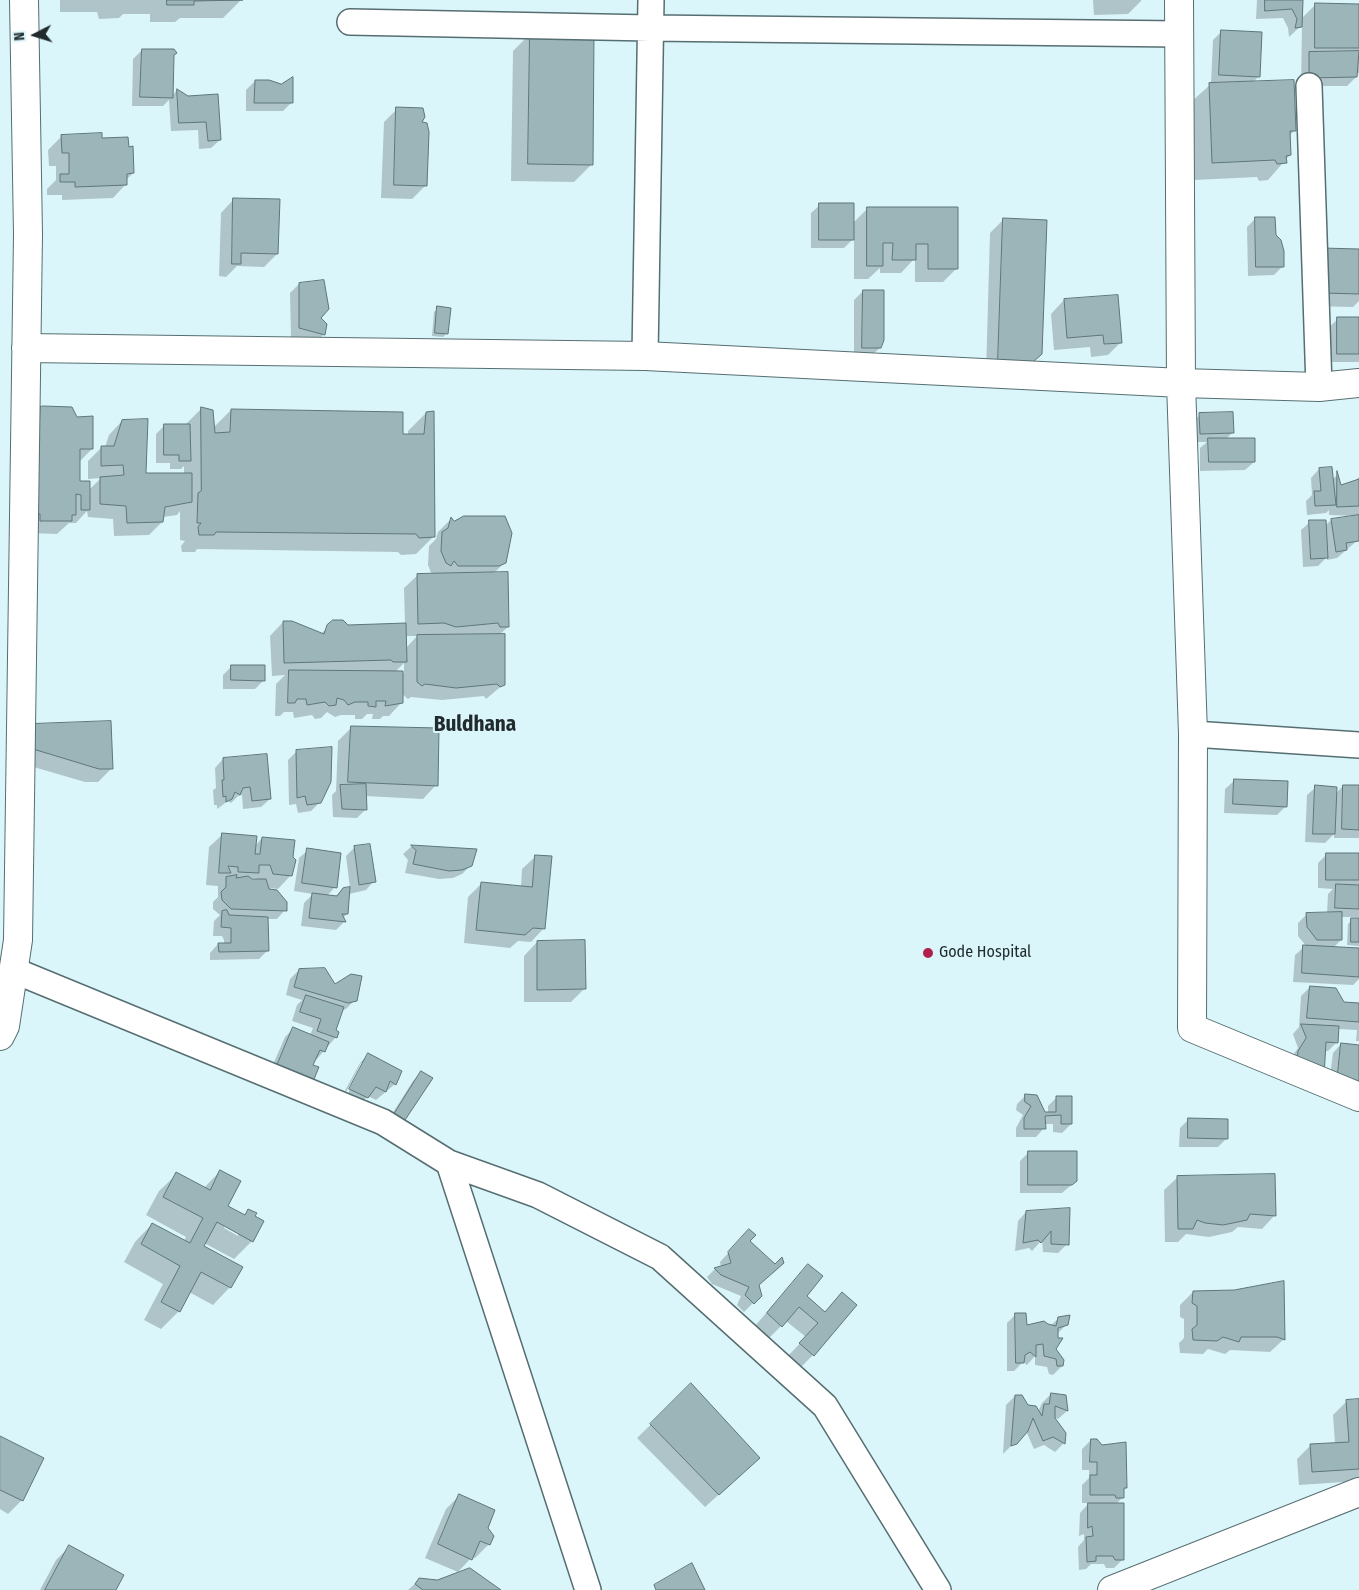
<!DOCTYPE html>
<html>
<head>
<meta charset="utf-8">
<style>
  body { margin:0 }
  #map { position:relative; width:1359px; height:1590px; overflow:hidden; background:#dbf6fa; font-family:"Fira Sans Condensed",sans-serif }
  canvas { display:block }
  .north { position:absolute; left:10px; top:10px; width:50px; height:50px; -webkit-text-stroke:4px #dbf6fa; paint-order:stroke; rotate:265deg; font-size:14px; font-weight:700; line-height:20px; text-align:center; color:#212b2d }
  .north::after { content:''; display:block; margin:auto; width:18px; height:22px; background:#212b2d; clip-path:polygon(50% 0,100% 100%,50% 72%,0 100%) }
</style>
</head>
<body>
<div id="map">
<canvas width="1359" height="1590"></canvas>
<div class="north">N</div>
</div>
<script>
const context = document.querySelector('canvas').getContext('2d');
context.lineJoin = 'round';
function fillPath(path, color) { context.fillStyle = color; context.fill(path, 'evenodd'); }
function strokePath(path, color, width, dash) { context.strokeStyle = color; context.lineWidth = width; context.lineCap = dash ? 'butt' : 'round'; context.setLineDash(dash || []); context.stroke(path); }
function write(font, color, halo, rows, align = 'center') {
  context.font = font + ' "Fira Sans Condensed",sans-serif'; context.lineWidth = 4; context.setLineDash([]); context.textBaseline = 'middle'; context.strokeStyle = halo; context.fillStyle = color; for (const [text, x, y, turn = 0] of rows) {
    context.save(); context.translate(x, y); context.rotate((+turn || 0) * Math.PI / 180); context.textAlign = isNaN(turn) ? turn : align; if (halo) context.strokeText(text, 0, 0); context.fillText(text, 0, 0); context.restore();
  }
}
fillPath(new Path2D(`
  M60,0H241L223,18H180L175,22H150V14H123L119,18L99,19L97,12H60Z
  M1093,0H1141V1L1128,14L1094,15Z
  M1257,0H1302L1301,19L1315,5H1359V73H1356V77L1347,86H1301L1302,25L1289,37L1288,28L1283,18L1256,19Z
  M1222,31L1258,77L1252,83L1295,130L1289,136L1290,155L1268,180L1259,181L1257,177L1194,180L1191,102L1211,84L1213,40Z
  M531,33L592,164L574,182L511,181L513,51Z
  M142,50L173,55L172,96L177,90L188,97L220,140L211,148L199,149L198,130L171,131L169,100L163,106H132L133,59Z
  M255,81L292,102L283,111H246V90Z
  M397,109L426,185L412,199L381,198L384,122Z
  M61,137L100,139L133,173L126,180V184L113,198L62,200V195H47V189L56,180V166H49L48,150Z
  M234,199L277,254L264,267L237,266L226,277L219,276L221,213Z
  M820,205L853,223L868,208H957V268L943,282H915V258L901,273H880V268L868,279H854V238L844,248H811V213Z
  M1256,218L1274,235L1283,266L1274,275L1248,276L1247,227Z
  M1004,219L1040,353L986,374L990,233Z
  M1359,250V301L1353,307L1309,306Z
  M299,284L320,318L324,334L315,343L291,337L290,293Z
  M863,291L880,348L871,356H854V300Z
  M1064,300L1121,342L1108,355L1091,357L1090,347L1054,350L1051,314Z
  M438,308L447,333L443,337L432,336L434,312Z
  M1359,318V362H1329V327L1338,319Z
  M41,408L92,449L79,462V482L89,490L101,478L88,479V461L102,447H105L109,435L122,421L144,474H184V466L181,469H170V463H156V434L165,425H185L201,409L213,428L231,410L408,435V431L426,413L434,536L416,554L401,555L398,552L197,549L195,552H182L181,546L185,541L180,540V511L177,515L163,517L162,522L149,535L114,536L113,519L88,517L87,511L76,523H69L57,534L27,533V422Z
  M1200,415L1233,432L1226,439L1254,462L1245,470L1200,471V448L1207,442H1192L1191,423Z
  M1319,469L1332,480L1336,476L1340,486L1354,482L1359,477V539L1337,558L1327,560V557L1318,566L1303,567L1301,530L1310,522L1325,526L1331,520L1356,516L1329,515V510L1326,513L1307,515L1306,501L1312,495L1311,478Z
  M451,519L505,562L494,573L508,627L499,635L504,684L486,699L484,696L442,700L411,697L408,699L402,694V702L389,716H383L380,719H372L373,714H367L362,719H355V715H341L335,717L327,712L321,718L315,719L312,715L294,718L293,712H284L280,716H275L276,684L285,675L272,676L270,636L283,622L321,634L334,621L347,626L405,624L404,588L418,575H432L428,565L429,546L436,539L438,532ZM405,636H417L406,648ZM404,663V673L395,672Z
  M232,666L264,680L255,689H223V675Z
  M352,727L436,785L423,799L365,796L366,809L357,818L333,817L332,795L336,791L338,741Z
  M19,739L112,768L98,782H85L20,763Z
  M297,751L320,802L311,811L298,813L296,804L289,805L288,760Z
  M223,759L270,799L261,807L243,809L242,795L238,796L231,803L228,801L217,809V805H214L213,790L216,788L215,768Z
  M1234,781L1286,806L1277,815L1224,813L1225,789Z
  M1343,786H1359V838H1334V834L1325,843L1305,842L1307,795L1316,787L1336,793Z
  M223,834L255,846L262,838L291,875L278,889L270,888L285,910L277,919H266L268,950L259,959L210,960V953L218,944H224V940L222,936H213L214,921L220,915L213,909V902L218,897V886L206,885L209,847ZM252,878L259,879V880L250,881Z
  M412,846L471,865L462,874L453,878L439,879L405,873L408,860L403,854Z
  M355,847L374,881L366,890L349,894L347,914L343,918L344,922L336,930L301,926L304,903L313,894L294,891L299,858L308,850L335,887L327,896L335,897L343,889L350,888L346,856Z
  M1327,854H1359V917H1341V940L1333,948L1359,950V979L1353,985L1293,982L1295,955L1304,947H1307L1298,936V923L1307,914H1327L1328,894L1333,889L1318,888V863Z
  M536,856L544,928L531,942L518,941L510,948L464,943L468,897L481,884L521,887L522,869Z
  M1352,920H1359V946L1347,945L1348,924Z
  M537,942L584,989L571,1002H524V956Z
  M299,970L335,986L355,1000L346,1009L341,1011L334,1031L336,1037L316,1060L268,1076L285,1037L294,1028L310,1035L313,1028L292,1021L297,1005L302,1000L286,995L290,979Z
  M1310,987L1344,1004L1359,1005V1041H1356L1357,1030L1338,1029L1337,1042L1328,1051H1324L1314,1085L1288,1083L1289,1061L1298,1048L1293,1034L1299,1027L1301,996Z
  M1341,1044L1359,1046L1328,1092L1333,1053Z
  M368,1055L395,1084L376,1100L368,1096L358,1106L341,1098L360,1063ZM361,1063H364L347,1095L345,1094Z
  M421,1073L404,1119L396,1128L385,1125L413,1081Z
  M1026,1095L1044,1113H1048V1106L1057,1097L1071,1124L1062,1133L1053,1132V1124H1044V1128L1036,1137H1016V1128L1023,1115L1016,1110L1017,1104Z
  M1189,1119L1227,1138L1218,1147H1179L1180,1128Z
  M1029,1152L1076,1181L1062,1193H1020V1161Z
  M220,1171L226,1206L244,1215L249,1210L252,1241L234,1259L204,1243L202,1247L230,1287L213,1305L189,1292L179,1311L161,1329L144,1320L163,1284L124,1262L135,1242L152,1224L184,1241L186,1237L146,1215L159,1191L177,1174L204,1188ZM225,1226L238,1233V1236L224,1228Z
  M1178,1177L1275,1215L1262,1229L1238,1227L1232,1232L1209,1237L1186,1234L1178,1242H1165L1164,1190Z
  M1069,1209L1067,1244L1058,1253L1043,1252L1042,1240L1032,1251L1029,1248L1015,1251L1018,1221L1026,1212Z
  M740,1240L749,1241L761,1295L744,1312L737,1305L741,1296L712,1284L707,1277L715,1269L721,1267L720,1262Z
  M808,1265L805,1297L824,1313L842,1294L813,1355L800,1368L787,1357L806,1337L786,1321L768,1339L754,1327Z
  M1193,1292L1284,1339L1270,1352L1230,1350L1225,1354L1208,1349L1203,1354L1180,1353L1179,1343L1184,1338V1319L1180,1317V1305Z
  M1016,1314L1026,1327L1050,1326L1059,1318L1067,1324L1058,1333L1055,1349L1062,1366L1053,1375L1049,1374L1047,1367L1035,1365V1356L1027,1365L1023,1362L1014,1371H1007V1323Z
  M691,1385L745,1471L705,1507L637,1438Z
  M1051,1394L1065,1396L1067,1411L1058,1419L1053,1417L1065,1433L1063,1444L1055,1452L1044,1445L1034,1449L1026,1431L1003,1454L1006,1405L1015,1396L1038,1412L1042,1403Z
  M1359,1400V1481L1299,1485L1297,1459L1311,1445L1335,1444L1333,1415L1347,1401Z
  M0,1437L22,1500L8,1514L0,1509Z
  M1091,1440L1126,1487L1123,1491V1497L1116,1504L1123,1559L1114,1568H1106L1104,1564H1091L1086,1569L1079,1570L1078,1547L1084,1540V1534L1079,1536L1080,1513L1089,1503H1082V1485L1089,1478V1470H1082V1449Z
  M459,1496L492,1536L489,1544L475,1558L472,1557L458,1572L425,1558L446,1509Z
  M69,1547L114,1590H40L56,1560Z
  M420,1579L499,1590H408Z`), '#0003');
const building = new Path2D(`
  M167,0H243L194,1V5H167Z
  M1265,0H1303L1302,27L1295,28L1297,19L1292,9L1265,11Z
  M1315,3L1359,4V48H1315Z
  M1221,30L1262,32L1260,77L1219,75Z
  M530,32L594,33L593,165L528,164Z
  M142,49H174L177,53L174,55L173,98L140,97Z
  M1359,51L1357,77L1309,78V52Z
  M293,77V103H254L255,80H269L281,84Z
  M1294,80L1296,131H1290L1291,155L1286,156L1287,163L1277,164L1275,160L1212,163L1209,83Z
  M177,89L188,96L218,94L221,140L208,141L206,122L179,123Z
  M396,107L423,108L425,117L422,122L427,123L429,132L427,186L394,185Z
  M102,133V138L128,137L129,147L133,146L134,173L127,174V185L75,187V182H60V174H69V153H62L61,135Z
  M233,198L280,199L278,254L241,253V264H232Z
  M819,203H854V240H819Z
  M867,207H958V269H928V244H916V260H892L893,243H883V266H867Z
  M1255,217H1275L1276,235L1281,240L1284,251V267H1256Z
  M1003,218L1047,220L1042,354L1033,362L998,361Z
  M1322,248L1359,249V294L1322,293Z
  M324,280L329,309L321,318L327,324L325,335L299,328V283Z
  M863,290H884V340L881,348H862Z
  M1118,295L1122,343L1104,344L1103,335L1067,338L1064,299Z
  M437,306L451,308L448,334L435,333Z
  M1337,317H1359V354H1337Z
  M43,406L72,407L77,417L93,416V449H80V481H90V510H81V495L76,494V515H72V521H40V514L36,513L40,407Z
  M201,407L213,410L215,433L230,432L231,409L403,412V434H424L426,412L434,411L435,537L419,538L416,534L216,532L214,535H199L198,527L201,523H197L198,493L201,491Z
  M1233,412L1234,433L1200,434L1199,413Z
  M148,419L146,473H192V502L165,507L163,522L127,523L126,506L100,504V477L124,475L123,465L101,466V446H114L122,420Z
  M164,424H190L191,461H179V455H164Z
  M1208,438H1255V462H1209Z
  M1332,467L1336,505L1315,506L1314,491H1321L1319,468Z
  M1337,471L1341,485L1359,479V506L1337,507Z
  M1359,515V541L1346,543L1347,550L1336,552L1331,519Z
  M464,516H505L512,533L506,563L499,566H458L454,561L451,566L446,563L441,551L442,532L448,528L451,517L454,521Z
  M1309,520H1326L1328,558L1311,559Z
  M508,572L509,627H500L498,623L456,627L444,623L418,624L417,574Z
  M333,620H343L348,625L406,623L407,662H393L391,660L284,663L283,621H292L324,634L327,625Z
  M505,634V685L500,687L497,684L456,688L425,684L422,686L417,682V635Z
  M231,665H265V681L231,680Z
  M289,670L403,671V703L385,706L386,701H376V707L368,706V702H355L348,705L344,700L337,698L336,705L329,706L325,702L307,705L306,699H297L295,703H288Z
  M111,721L113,769H99L33,749L32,724Z
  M351,726L439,728L438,786L348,782Z
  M332,747L331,782L321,803L307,805L305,796L297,798L296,750Z
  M267,754L271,799L252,801L250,787L243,788L240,795L235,792L232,799L226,802V796L223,797L222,780H224L223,758Z
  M1234,779L1288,781L1287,807L1233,804Z
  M366,784L367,810L342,809L340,785Z
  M1315,785L1337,787L1335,834H1313Z
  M1343,785H1359V830L1342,829Z
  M222,833L257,836L255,854H260L262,837L295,840L293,857L296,860L292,876L273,874L270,865H259V873L238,872V867L228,866L231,873H219Z
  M370,844L376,882L359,885L354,846Z
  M411,845L477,849L472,866L462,870L449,871L413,864L416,851Z
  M307,848L341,853L337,888L302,883Z
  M1326,853H1359V880H1326Z
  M535,855L552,856L545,929L533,928L525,935L476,930L481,882L532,887Z
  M237,875L236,878L248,876L252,879H266L269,889L277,890L287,902V911L231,909L222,900L221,892L226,887V877Z
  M1336,884L1359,885V909L1335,908Z
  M350,887L348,914H342L346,922L309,918L312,893L337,896L343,888Z
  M227,910L229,915L268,917L269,951L219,952L218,943H231V928L221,927L222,911Z
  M1342,912V940H1317L1307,927L1306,913Z
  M1351,918H1359V942H1351Z
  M585,940L586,989L537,990V941Z
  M1303,945L1359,948V977L1302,973Z
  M325,968L335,984L351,974L362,976L357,1001L348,1003L294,987L299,969Z
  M1310,986L1336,988L1344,1002L1359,1003V1022L1307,1018Z
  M306,995L344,1007L336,1030L339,1032L337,1038L317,1031L321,1019L300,1012Z
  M1301,1024L1339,1026L1338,1043L1326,1042L1324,1077L1296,1075L1298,1051L1306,1038Z
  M293,1027L329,1042L325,1052L320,1050L313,1065L319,1067L312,1084L276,1068Z
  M1341,1043L1359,1045V1086L1337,1083Z
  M368,1053L402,1071L396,1085L390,1081L386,1092L376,1087L368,1098L349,1089Z
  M421,1071L433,1078L405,1120L393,1116Z
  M1025,1094L1037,1095L1045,1112H1056V1096H1072V1124H1061V1115L1045,1116L1046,1129H1024V1118L1031,1106L1025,1102Z
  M1188,1118L1228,1119V1139L1188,1138Z
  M1028,1151H1077V1181L1072,1185H1028Z
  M220,1170L241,1181L228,1206L245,1215L248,1209L257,1213L255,1216L264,1221L253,1242L217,1222L204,1246L243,1267L231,1288L201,1272L180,1312L161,1302L180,1266L141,1244L152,1223L190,1243L203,1218L163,1197L176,1172L210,1190Z
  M1275,1174L1276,1216L1250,1214L1247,1220L1223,1225L1205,1223L1197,1220L1193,1229H1178L1177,1176Z
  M1070,1208L1069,1245L1051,1244V1231L1041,1243L1038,1240L1023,1243L1026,1211Z
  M749,1229L756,1235L750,1241L775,1264L782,1257L784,1263L759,1285L762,1296L754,1304L745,1295L749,1287L721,1275L714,1268L731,1263L728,1252Z
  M808,1264L823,1276L807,1296L825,1312L842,1292L857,1305L814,1356L799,1343L818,1323L799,1307L782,1327L767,1313Z
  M1284,1281L1285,1340L1277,1337H1241L1239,1342L1223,1337L1217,1341L1193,1340L1192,1329L1197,1325V1306L1192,1303L1193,1291L1234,1290Z
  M1015,1313H1026L1027,1325L1044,1321L1048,1324L1056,1326L1058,1317L1070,1315L1068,1325L1058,1328V1338H1063L1056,1349L1064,1360L1063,1366H1057L1056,1359L1044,1356L1043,1344L1036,1345V1357L1030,1352L1025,1355L1024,1363H1016Z
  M691,1383L760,1458L719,1495L650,1424Z
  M1051,1393L1066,1395L1068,1411L1055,1406V1418L1066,1433L1065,1444L1053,1437L1043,1441L1033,1418L1028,1431L1017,1444L1011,1446L1015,1395H1022L1028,1405L1036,1406L1042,1416L1044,1404H1049Z
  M1359,1399V1469L1312,1472L1310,1444L1349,1442L1346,1400Z
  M0,1436L44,1458L23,1501L0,1490Z
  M1091,1439H1097L1102,1445L1126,1442L1127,1488H1124V1498H1116L1115,1495H1090V1475H1097V1462H1090Z
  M459,1494L495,1510L488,1528L494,1536L490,1545L480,1541L472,1560L438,1544Z
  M1088,1503H1124V1560H1115L1113,1556H1096V1561L1087,1562L1086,1537L1093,1536L1092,1526L1088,1528Z
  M69,1545L124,1575L116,1590H45Z
  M692,1563L705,1590H656L654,1585Z
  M470,1568L501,1590H423L415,1584L419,1578L437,1580Z`);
fillPath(building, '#9cb5b9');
strokePath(building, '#5e7679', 1);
const street = new Path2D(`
  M350,22L650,28L1180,34
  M1309,86L1319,387
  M645,356L651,0
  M1193,734L1359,745
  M13,970L383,1122L449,1163L588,1590
  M449,1163L538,1195L660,1257L825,1406L938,1590`);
const secondary = new Path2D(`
  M1179,0L1181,383L1193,734L1192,1028L1359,1097
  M26,348L645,356L1181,383L1319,387L1359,383
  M0,1036L5,1026L18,940L28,234L24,0
  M1112,1590L1359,1492`);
strokePath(street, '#566e71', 28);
strokePath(secondary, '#566e71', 30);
strokePath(street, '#fff', 25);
strokePath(secondary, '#fff', 28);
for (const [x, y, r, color] of [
  [928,953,6,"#b11f4d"]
]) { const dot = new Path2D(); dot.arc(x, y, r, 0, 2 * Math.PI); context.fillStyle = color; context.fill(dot); strokePath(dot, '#dbf6fa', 2); }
write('16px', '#212b2d', '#dbf6fa', [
  ["Gode Hospital",939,953]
], 'left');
write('bold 21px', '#212b2d', '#dbf6fa', [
  ["Buldhana",475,725]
]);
</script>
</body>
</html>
